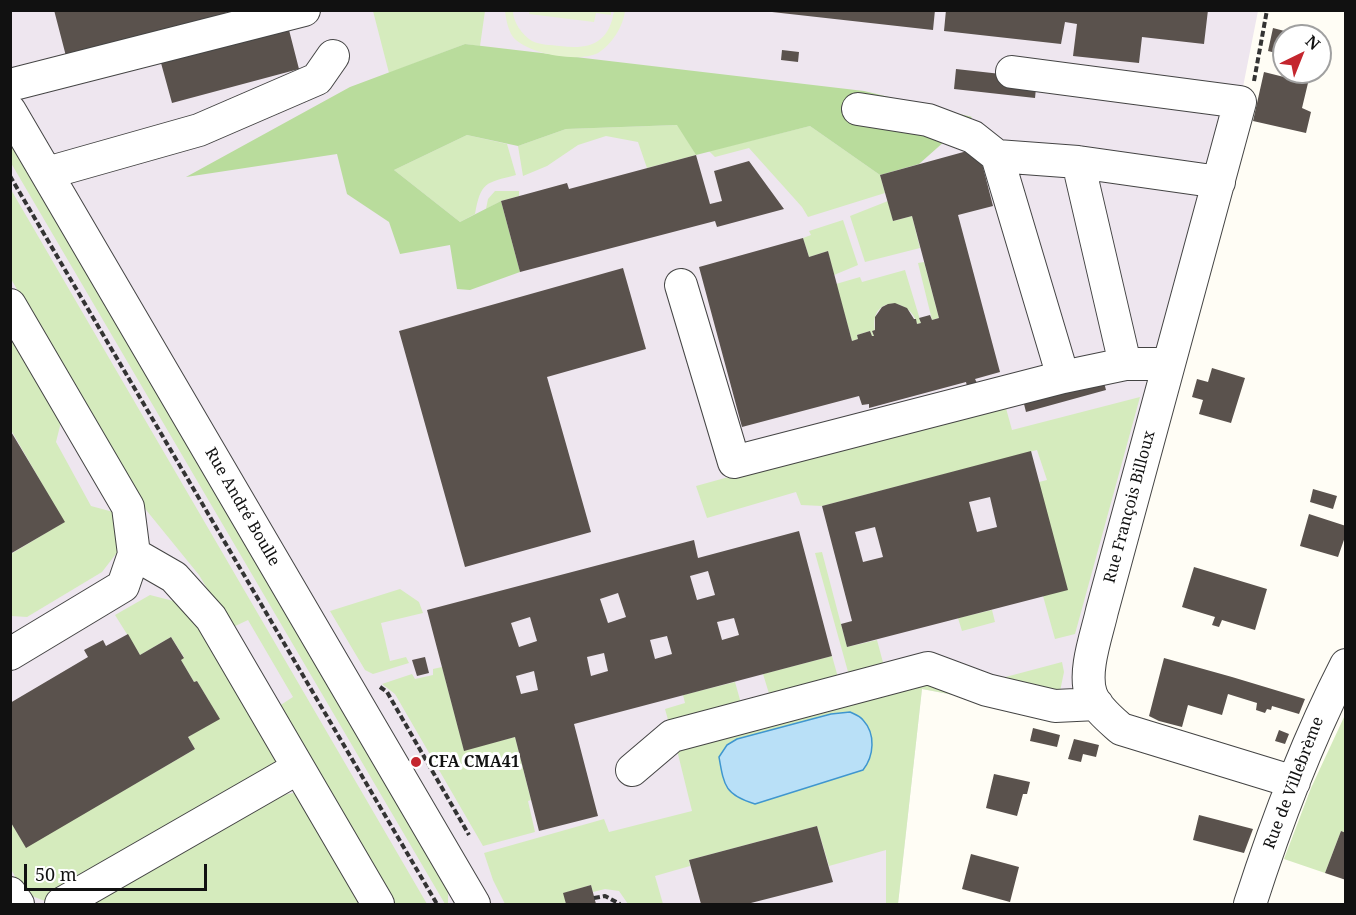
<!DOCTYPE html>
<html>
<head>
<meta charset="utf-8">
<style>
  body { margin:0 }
  #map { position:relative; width:1356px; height:915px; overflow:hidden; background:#fffdf5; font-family:"Noto Serif",serif }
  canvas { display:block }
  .frame { position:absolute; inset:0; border:12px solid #111; pointer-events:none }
  .north { position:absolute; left:1272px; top:24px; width:60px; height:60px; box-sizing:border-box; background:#fff; border:2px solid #a0a0a0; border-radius:50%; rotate:43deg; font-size:16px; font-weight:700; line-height:24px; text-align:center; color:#111 }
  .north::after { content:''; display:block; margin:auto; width:21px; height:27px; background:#c4262e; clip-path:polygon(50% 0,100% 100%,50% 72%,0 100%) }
  .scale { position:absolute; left:24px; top:864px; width:183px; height:27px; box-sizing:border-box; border:3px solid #111; border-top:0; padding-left:8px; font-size:18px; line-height:21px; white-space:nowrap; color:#111; -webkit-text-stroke:4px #fff; paint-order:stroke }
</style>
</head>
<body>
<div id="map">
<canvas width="1356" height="915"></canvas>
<div class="frame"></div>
<div class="north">N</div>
<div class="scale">50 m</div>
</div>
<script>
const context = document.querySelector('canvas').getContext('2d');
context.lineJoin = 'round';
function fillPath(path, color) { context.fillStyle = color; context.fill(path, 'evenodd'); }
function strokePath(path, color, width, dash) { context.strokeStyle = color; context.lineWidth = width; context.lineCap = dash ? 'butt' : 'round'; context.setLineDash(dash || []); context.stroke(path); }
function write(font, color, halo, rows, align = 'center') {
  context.font = font + ' "Noto Serif",serif'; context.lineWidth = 6; context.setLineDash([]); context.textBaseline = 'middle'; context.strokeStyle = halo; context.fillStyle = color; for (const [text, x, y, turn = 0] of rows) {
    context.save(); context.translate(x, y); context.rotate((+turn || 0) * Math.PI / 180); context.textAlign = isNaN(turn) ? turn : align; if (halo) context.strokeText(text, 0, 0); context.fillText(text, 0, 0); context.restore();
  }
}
fillPath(new Path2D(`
  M10,11H1258L1240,102L1073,718L922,689L898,904H11Z`), '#eee6ef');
fillPath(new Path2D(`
  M373,11H485L480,46L465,44L389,73Z
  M678,125L696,155L647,168L638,142L606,136L578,145L547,166L523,176L518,146L566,129Z
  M810,126L880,175L885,193L808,217L802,207L749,148L715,157L709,151Z
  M467,135L507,144L516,175C485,183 481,182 475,214L460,222L394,170Z
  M10,136L448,882V904H445L11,163Z
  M10,188L427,904H392L276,708L293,697L248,620L231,628L199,575L138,500L11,279Z
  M495,191H519V196L501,201L486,209L488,199Z
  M888,201L893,221L912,216L920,248L865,262L850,216Z
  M843,220L858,265L834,275L828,251L809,257L803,238L811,235L809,231Z
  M924,262L939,318L932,320L918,263Z
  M905,270L921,323L917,324C910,296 869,296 875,330L872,331L874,336H872L870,331L857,335L858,339L852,341L836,284L860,277L862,282Z
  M10,328L62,418L56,442L91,506L117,513L122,546L102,572L27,617L11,616V554L64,522L11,430Z
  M1140,397L1075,634L1055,639L1043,596L1039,482L1047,480L1037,450L822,506L801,505L796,492L707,518L696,486L1004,401L1012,430Z
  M822,552L847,647L877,640L885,670L850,679L815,553Z
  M400,589L419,602L423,613L381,623L390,661L406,657L409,663L373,674L365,670L330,611Z
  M150,595L185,604L280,766L45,901L24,893L11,869L10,821L26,847L195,749L188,737L219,718L197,681L194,682L181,660L184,657L171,637L140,655L115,615Z
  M992,610L995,622L962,631L958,618Z
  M832,656L839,681L771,700L763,674Z
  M1062,662L1064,672L1059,696L998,679Z
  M442,667L464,750L515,737L531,800L528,801L535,832L483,846L395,694L382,684L412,674L415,679L433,675V669Z
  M927,681L996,703L922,689L898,904H886V850L829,866L817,826L689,860L690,866L655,876L663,904H628L619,891L605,889L593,892L591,885L564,893L566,904H505L493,880L484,853L604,819L609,832L692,811L676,746Z
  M735,682L742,707L670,727L665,709L685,703L683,695Z
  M1345,715V833L1341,831L1325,873L1284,859L1311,788Z
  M299,792L362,904H93L277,796Z`), '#d5ebbd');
fillPath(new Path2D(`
  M465,44L864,91L972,117L919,164L880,175L810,126L696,155L677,125L566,129L518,146L467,135L394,170L460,222L501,201L520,272L470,290L457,289L450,245L400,254L389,222L347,194L337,154L186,177L350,87Z`), '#b9dc9c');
fillPath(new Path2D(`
  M530,10H611V15L596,13L594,22L529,14Z
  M505,11H513C513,22 522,35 532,41C539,45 552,45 560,46C590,50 609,43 614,11H625C623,27 612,44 598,53C579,63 527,54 513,37C508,30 506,19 505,11Z`), '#e6f2cf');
const water = new Path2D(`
  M850,712C854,714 860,716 863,720C876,734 874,756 863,770L755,804C725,795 724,786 719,757L727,745L737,739L831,714Z`);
fillPath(water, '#b9e0f7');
strokePath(water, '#3f96cf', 1.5);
fillPath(new Path2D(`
  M54,10H232V11L225,13L226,18L67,60Z
  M772,10H935L933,30L772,12Z
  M946,10H1208L1204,44L1142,37L1139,63L1073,56L1077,24L1065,22L1061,44L944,31Z
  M1273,28L1300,35L1284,36V55L1268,51Z
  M289,30L299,69L172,103L161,63Z
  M782,50L799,52L798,62L781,60Z
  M956,69L1037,78L1035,98L954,89Z
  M1264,72L1308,83L1302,108L1311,112L1306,133L1253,121Z
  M978,148L993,206L958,215L1000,372L975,379L977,383L967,386L966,382L869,408V404L862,405L859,396L742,427L699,267L803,238L809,257L828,251L852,341L858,339L857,335L870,331L872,336H874L872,331L875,330V317L882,307L888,304L895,303L907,308L914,319H916L917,324L921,323L919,318L930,315L932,320L939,318L912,216L893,221L880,175Z
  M696,155L710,204L722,201L714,171L749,161L784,209L717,227L715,221L520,272L501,201L567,183L569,189Z
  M623,268L646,349L547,377L591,532L465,567L399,331Z
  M1212,368L1245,378L1231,423L1199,414L1203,400L1192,397L1197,379L1208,382Z
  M1102,375L1106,390L1026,412L1022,396Z
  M10,430L65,522L10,554Z
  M1031,451L1068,590L847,647L841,624L852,621L822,506ZM990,497L997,527L977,532L969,502ZM875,527L883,557L863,562L855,532Z
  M1313,489L1337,496L1333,509L1310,502Z
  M1309,514L1346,526V534L1338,557L1300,546Z
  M799,531L832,656L574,724L598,816L539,831L515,737L464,751L427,610L694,540L698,558ZM708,571L715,595L697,600L690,576ZM618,593L626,617L608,623L600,599ZM530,617L537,641L519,647L511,623ZM734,618L739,635L722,640L717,622ZM667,636L672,654L655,659L650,640ZM604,653L608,671L591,676L587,657ZM534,671L538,690L521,694L516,676Z
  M1194,567L1267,589L1255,630L1222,620L1219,627L1212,625L1215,617L1182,607Z
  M128,634L140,655L171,637L184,658L181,660L194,682L197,681L220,719L188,737L195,749L26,848L10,821V703L88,657L84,650L103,640L106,646Z
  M425,657L429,673L417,676L412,660Z
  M1164,658L1232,677L1305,699L1299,714L1272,706L1271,710L1267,709L1265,713L1256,710L1257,703L1228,694L1222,715L1188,705L1182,727L1159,721L1149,716Z
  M1033,728L1060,735L1057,747L1030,741Z
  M1279,730L1289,734L1285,744L1275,741Z
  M1074,739L1099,745L1096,757L1083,754L1081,762L1068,759Z
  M994,774L1030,782L1027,794H1023L1017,816L986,808Z
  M1199,815L1253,829L1244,853L1193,840Z
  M817,826L833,882L747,904H701L689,860Z
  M1341,831L1346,833V880L1325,873Z
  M971,854L1019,867L1010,902L962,889Z
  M591,885L596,904H566L563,893Z`), '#5a524d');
const minor = new Path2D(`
  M1012,72L1240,102L1102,611C1097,634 1083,671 1091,694C1096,708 1110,719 1121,729L1294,782
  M10,85L304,10
  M858,109L928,120L973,137L997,156L1063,377
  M10,111L474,904
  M997,156L1078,162L1219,182
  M1078,162L1125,364
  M47,173L199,130L317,79L333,56
  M681,285L734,462L1063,377L1125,364H1169
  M10,305L128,507L134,554L123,586L10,654
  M134,554L174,577L211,618L378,904
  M632,770L672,736L928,668L987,690L1055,706L1097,704
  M10,893L18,904
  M61,904L298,768
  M1250,904C1276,823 1307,741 1346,665`);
strokePath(minor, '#444', 34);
strokePath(new Path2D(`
  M1254,81L1267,10
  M10,176L437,904
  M380,687L387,692L469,835
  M594,898L605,896L620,904`), '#333', 4, [6, 3]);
strokePath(minor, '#fff', 32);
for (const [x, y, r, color] of [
  [416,762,6,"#c4262e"]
]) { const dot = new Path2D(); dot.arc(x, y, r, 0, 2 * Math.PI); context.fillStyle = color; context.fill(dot); strokePath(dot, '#fff', 2); }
write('16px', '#111', '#fff', [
  ["Rue André Boulle",242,507,60],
  ["Rue François Billoux",1130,507,-75],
  ["Rue de Villebrème",1294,783,-69]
]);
write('bold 16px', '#111', '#fff', [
  ["CFA CMA41",428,762]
], 'left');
</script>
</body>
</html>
